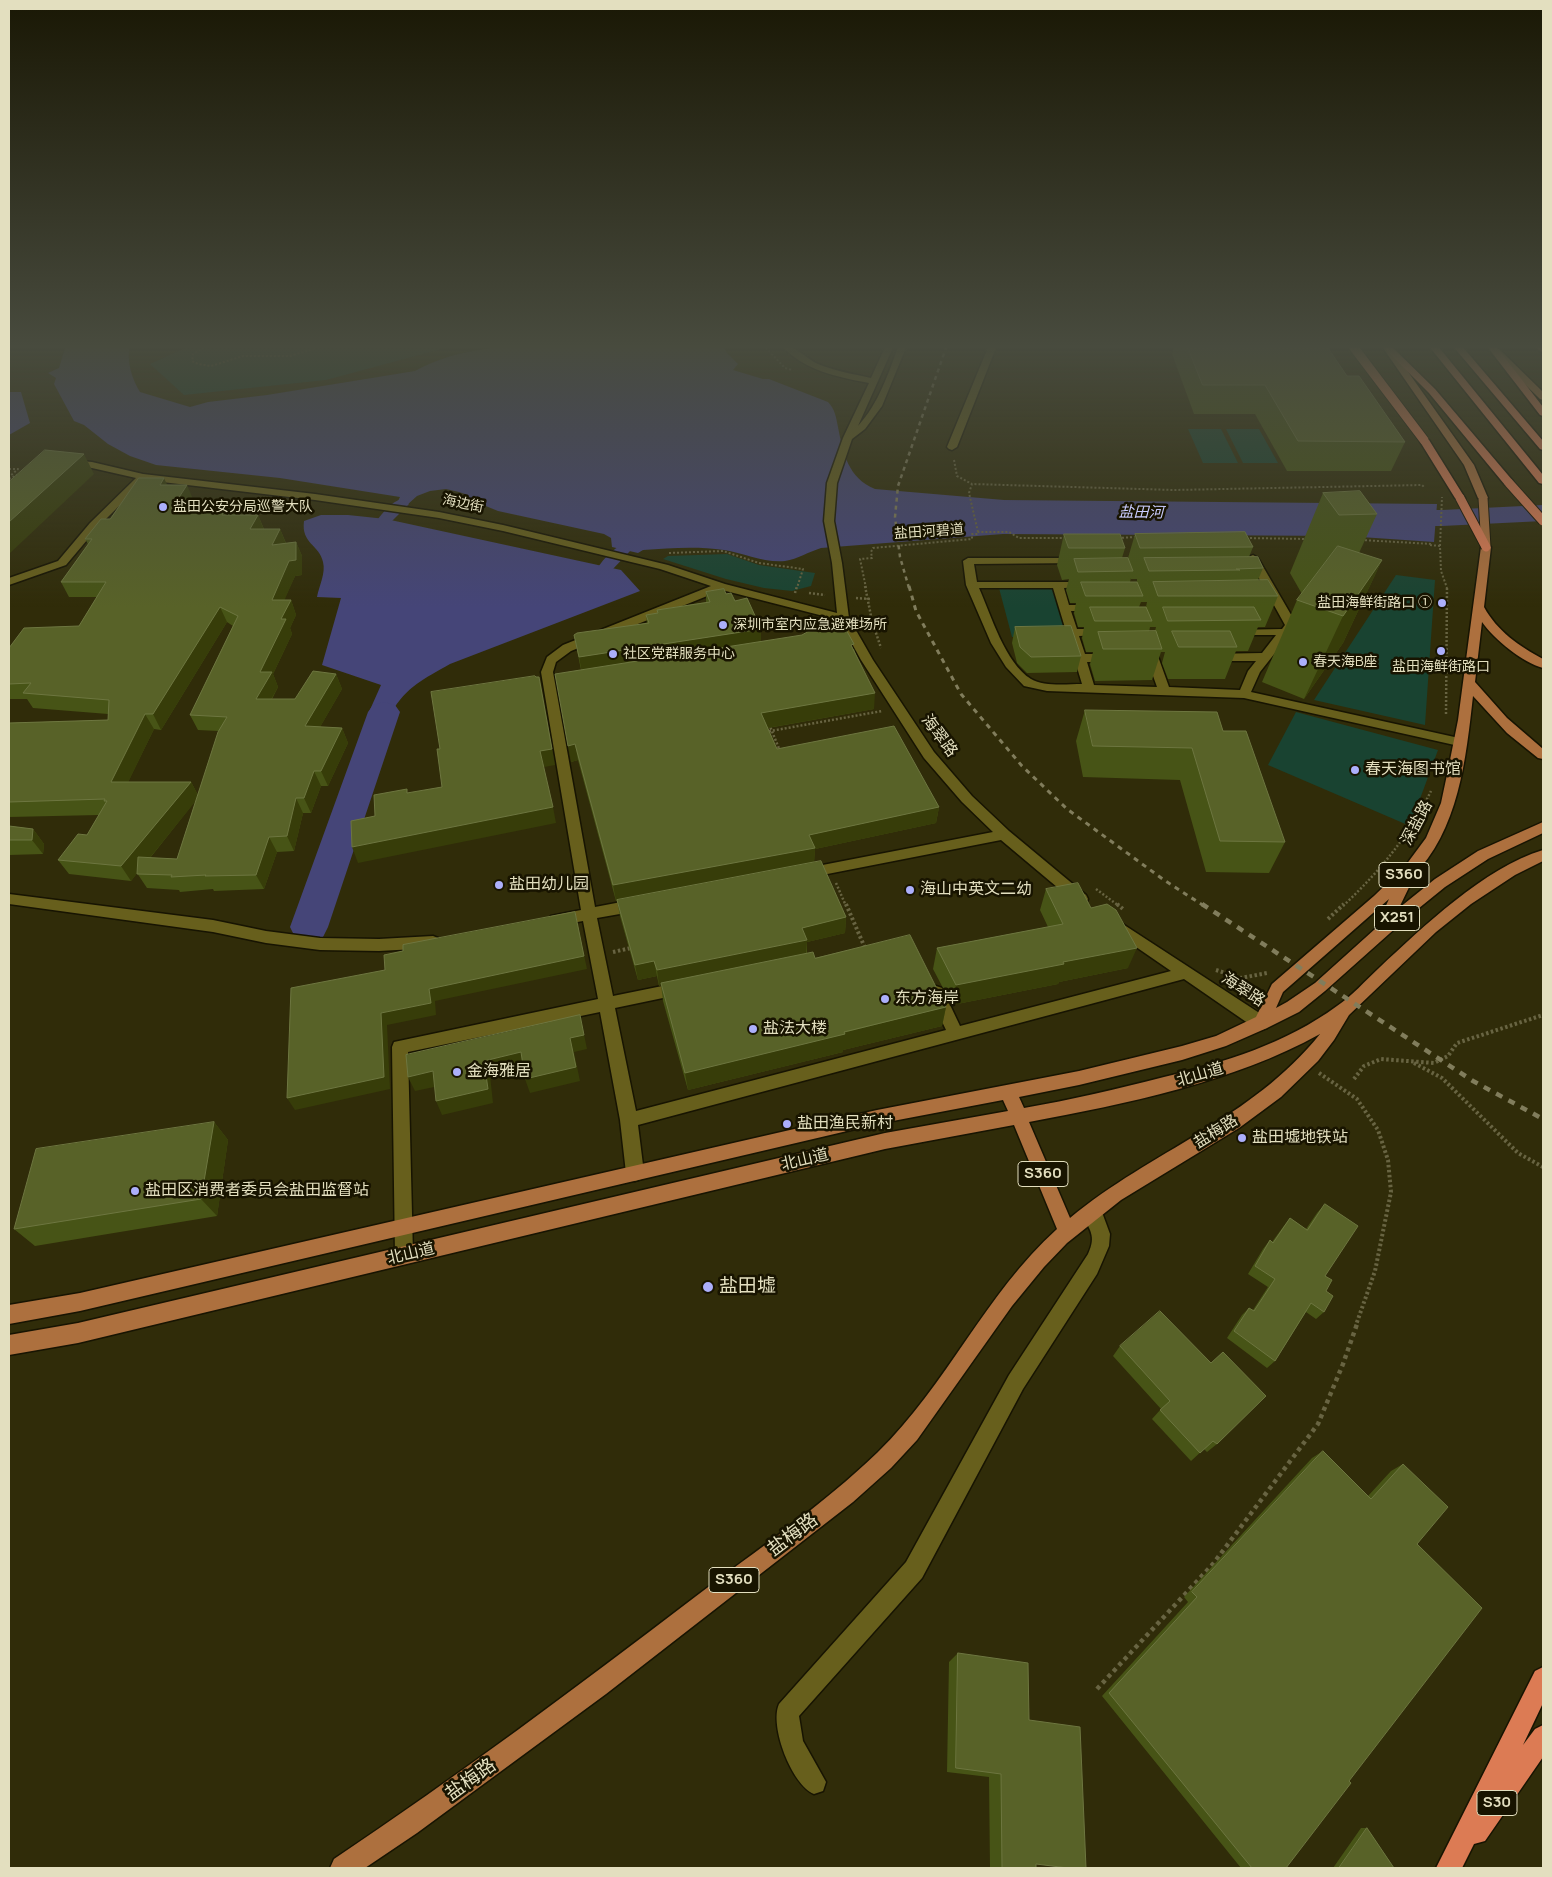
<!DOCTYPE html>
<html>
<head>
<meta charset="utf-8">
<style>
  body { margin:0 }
  #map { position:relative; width:1552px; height:1877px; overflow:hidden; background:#302c09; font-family:Manrope,sans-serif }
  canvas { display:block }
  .frame { position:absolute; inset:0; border:10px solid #e3dfbf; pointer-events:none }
</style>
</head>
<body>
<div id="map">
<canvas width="1552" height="1877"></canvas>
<div class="frame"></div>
</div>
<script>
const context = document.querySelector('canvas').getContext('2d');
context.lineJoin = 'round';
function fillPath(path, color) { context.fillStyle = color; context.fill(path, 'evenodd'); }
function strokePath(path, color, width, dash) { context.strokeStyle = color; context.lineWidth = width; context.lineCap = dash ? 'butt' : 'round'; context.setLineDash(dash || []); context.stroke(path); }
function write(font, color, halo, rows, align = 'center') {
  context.font = font + ' Manrope,"Noto Sans SC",sans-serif'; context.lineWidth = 5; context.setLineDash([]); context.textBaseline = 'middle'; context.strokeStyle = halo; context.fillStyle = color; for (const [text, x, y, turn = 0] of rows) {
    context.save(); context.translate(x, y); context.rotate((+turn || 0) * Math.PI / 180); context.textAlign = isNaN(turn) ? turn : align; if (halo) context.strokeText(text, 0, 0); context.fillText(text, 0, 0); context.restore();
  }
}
fillPath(new Path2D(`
  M192,345H456L326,380L184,395L150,364Z
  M1188,429H1221L1238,463H1203Z
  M1226,429H1259L1278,463H1243Z
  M727,554L759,565L815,573L811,586L792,591L764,588L726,579L663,559L668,556Z
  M1396,575L1435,580L1425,725L1314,700Z
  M1052,587L1067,636L1012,637L999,588Z
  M1296,712L1438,750L1410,826L1268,765Z`), '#194331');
fillPath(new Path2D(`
  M66,345H130C126,361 132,379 140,392L190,407L208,402L267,395L415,371C470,341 537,345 598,345C640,345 682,345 724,345L726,352L738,364L733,370L763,379H769L828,402C835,409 836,417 838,427C843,453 848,478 875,489L1004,500L1437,504L1434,542L1346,536L1003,534L821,548C808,552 798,559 785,561C764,563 744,553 724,550C697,546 670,548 643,550L638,553L612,547L611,538L604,534L498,511L471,500L468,495L459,492L446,489L430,491L417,496L407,505L397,503L400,497L280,478L156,465L130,456L108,444L84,425L74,421L54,384L56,378L48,373L59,368Z
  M9,392H21L30,423L9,435Z
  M321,515H348L386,519L621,570L640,591L450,664C424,679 407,686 391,713L369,712L381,685L322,665L341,598L317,597C319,586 326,573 323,562C319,544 301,544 304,521Z`), '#454578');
fillPath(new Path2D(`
  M401,499L406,501L409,504L391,522H381L378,519C384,511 392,502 401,499Z
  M623,545L629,547L631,550L612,570H600L598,567C604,559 613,548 623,545Z`), '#454578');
fillPath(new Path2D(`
  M1543,505V521L1442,526H1382L1373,524L1369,518L1373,512L1382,510H1442Z
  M384,702L395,705L400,712L328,927L323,937L309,942L295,937L290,927L368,712L373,705Z`), '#454578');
const minor = new Path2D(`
  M781,345C795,345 805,358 818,364C835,371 853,374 871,378L886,345H894L858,426C879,403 888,374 899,345H907L882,406L865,429L852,439L837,483L834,521L842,563L849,618L873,660L934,752L972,796L1009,831L1086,895L1088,899L1086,903L1081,904L1076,903L1001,840L807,878L802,877L800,873L802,869L807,868L993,832L962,802L924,758L861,660L839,620L722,590L571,651L556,662L553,672L595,907L637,899L642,901L644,905L642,909L637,911L597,918L613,996L682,982L687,984L690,988L687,992L682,994L615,1008L636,1111L946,1030L928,992L930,988L936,986L942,988L960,1026L1171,971L1110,929L1108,925L1110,921L1115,919L1267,1018L1269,1023L1267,1028L1261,1030L1255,1028L1184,979L638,1125L644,1173L641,1179L635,1181L629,1179L626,1173L620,1120L600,1012L408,1052L413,1255L411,1261L404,1264L397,1261L395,1255L392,1047L394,1042L598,999L583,921L556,926L551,924L549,920L551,916L581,910L541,672L547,657L563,645L711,586L660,569L503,531L439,518L315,500L145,480L98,527L66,565L9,585V578L58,561L90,523L136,478L92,468L66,465L64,463L69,460L92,462L143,474L315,494L439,512L503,525L668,565L725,584L837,613L832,563L824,521L827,483L843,438L869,383C837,377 803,370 781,345Z
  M989,345H997L957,447L952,450L949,449L947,447Z
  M1253,555L1258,558L1297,625L1260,672L1251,692L1459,738L1465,742L1464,745L1459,746L1244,698L1047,691L1024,686L1006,667L991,643L966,585L963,561L968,558H1083L1084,560L1083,562L1079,563L974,564L977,582H1092L1094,584L1088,587L1064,588L1069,605H1095L1101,608L1095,611H1071L1077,629H1102L1108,632L1102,635L1079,636L1085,654H1111L1117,658L1111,662H1087L1094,685L1157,687L1143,648L1149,644L1155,648L1169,687L1240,690L1248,671L1256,661H1214L1208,657L1210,654L1262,653L1276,635H1237L1233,634L1231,632L1233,630L1282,629L1285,625L1250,562L1244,559ZM979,588H1053L1082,684C1068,684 1044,687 1031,679C1005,663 991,615 979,588Z
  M9,894L213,920L266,931L320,938L379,939L433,936L438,938L441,942L438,946L433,948L379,951L320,950L266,943L213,932L9,904Z
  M1091,1205L1097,1207L1103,1215L1110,1234L1109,1246L1097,1274L1023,1389L922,1578L799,1716L803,1741L826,1782L823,1791L814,1794C792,1785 769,1726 779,1704L906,1562L1009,1375L1088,1254C1097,1235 1089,1230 1082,1213L1085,1207Z`);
const major = new Path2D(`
  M1381,345H1389L1474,465L1488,498L1487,500L1483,501L1478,498L1464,465Z
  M1493,349H1499L1543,392V400L1540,399L1493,353Z
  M1486,544L1491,547L1484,607C1497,631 1519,646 1543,659V668C1523,663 1494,639 1482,622L1475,682L1507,718L1543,749V759L1538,758L1507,733L1473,696C1466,758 1459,831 1412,877L1413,879L1399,908L1435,879L1478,851L1543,822V833L1488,859L1445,887L1408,917L1325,991L1299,1012L1267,1028L1226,1046L1182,1060L1079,1085L1019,1097L1024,1108C1071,1100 1117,1089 1164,1077C1225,1062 1285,1044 1337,1006C1352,996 1365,981 1379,968C1423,927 1484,868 1543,850V861L1515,875L1471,904L1436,932L1349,1015L1334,1040L1318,1061L1281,1097L1239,1128L1121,1200L1067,1243L1044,1267L1012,1306L917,1440L891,1468L853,1502L606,1694L417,1833L365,1868H330L334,1859C458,1776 577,1687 695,1597C757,1550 822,1506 878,1452C947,1385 985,1294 1057,1229L1014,1125L885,1149L78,1343L9,1355V1335L78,1323L885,1133L1008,1111L1003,1100L877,1124L80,1311L9,1324V1305L80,1293L877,1110L1079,1071L1182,1046L1216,1036L1256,1017L1272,984L1374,896L1406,865L1426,838L1441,803L1448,770L1458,720L1481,547ZM1389,899L1375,929L1315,983L1287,1002L1276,1008L1283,992ZM1320,1034C1251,1120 1152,1150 1070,1218L1029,1122C1125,1104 1234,1082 1320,1034Z`);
const highway = new Path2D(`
  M1381,345H1390L1435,389L1513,481V485H1505L1429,393Z
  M1428,345H1437L1543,475V484L1539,483Z
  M1452,345H1461L1543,441V450L1540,449Z
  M1486,345H1495L1543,407V416L1540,415Z
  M1533,345H1542L1543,353Z
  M1424,437L1429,440L1465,498L1464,500L1460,501L1455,498L1419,440Z
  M1543,1667V1703L1523,1745L1535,1729L1543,1725V1757L1485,1841L1474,1844L1462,1868H1436L1535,1671Z`);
strokePath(minor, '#171402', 3);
strokePath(major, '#171402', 3);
strokePath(highway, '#171402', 3);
strokePath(new Path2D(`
  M207,345L193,354L192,361L198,364L211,366L243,356H290L327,345
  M763,345L785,368L792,370
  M954,460L957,476L972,484
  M9,469H18L9,477
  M9,479L17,475
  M978,532L969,493L972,484L1174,490L1422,485L1425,488
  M1118,538L1137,537
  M1246,538L1307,539
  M1361,540L1432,544
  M1430,545L1440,546L1441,571L1447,588
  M669,553L723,551L759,563L803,569L797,588
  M866,588L860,559L872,558L871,552L873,548L972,539V534H978V532H1009L1019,538H1067`), '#686442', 2, [2, 2]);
strokePath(new Path2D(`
  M865,586L872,621L881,648
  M795,593L797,586
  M809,593L825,595
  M856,598L870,599
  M1446,714L1447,586
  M769,724L780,751
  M765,732L882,711
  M836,883L846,906
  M1096,889L1119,906
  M1343,906C1379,872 1409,836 1431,791`), '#686442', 2.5, [2, 2]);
strokePath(new Path2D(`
  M846,904L865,948
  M1117,904L1123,909
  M1328,919L1344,904
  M613,952L631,948
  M1216,970L1241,978L1267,973
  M1414,1063L1442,1078L1518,1153L1543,1167
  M1319,1073L1357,1099L1378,1130L1388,1160L1391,1192L1375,1271L1356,1325
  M1354,1079L1364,1066L1381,1059L1434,1063L1448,1056L1457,1043L1543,1015`), '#686442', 4, [2.5, 2.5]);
strokePath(new Path2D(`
  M1097,1689L1213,1564L1318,1424L1343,1364L1357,1324`), '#686442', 4.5, [4, 4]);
fillPath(minor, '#675f1c');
fillPath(major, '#ad703e');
fillPath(highway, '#dc7b54');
strokePath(new Path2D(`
  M909,588L900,557L895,517L898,486L947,345`), '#817d5c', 2.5, [4, 4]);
strokePath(new Path2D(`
  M909,586L916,611L961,694L1022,766L1067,809L1164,880L1204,906`), '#817d5c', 3, [5, 5]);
strokePath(new Path2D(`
  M1202,904L1473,1081L1543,1119`), '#817d5c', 4.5, [7, 7]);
const majorBridge = new Path2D(`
  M1483,498L1486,547`);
const highwayBridge = new Path2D(`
  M1352,345L1424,440
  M1509,483L1543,521
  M1460,498L1486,547`);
strokePath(majorBridge, '#171402', 11, []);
strokePath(highwayBridge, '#171402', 11, []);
strokePath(new Path2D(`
  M1440,546L1442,497`), '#686442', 2, [2, 2]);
strokePath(majorBridge, '#ad703e', 9);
strokePath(highwayBridge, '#dc7b54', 9);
fillPath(new Path2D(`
  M1174,345H1326L1347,376L1405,442L1391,471H1287L1255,414H1194L1172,354Z
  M167,485L193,499L192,502L230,501L235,515H258L264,529H280L286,543L296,542L302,556V575L295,576L284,600H291L296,615L290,628L292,634L273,674L278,687L272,699H295L336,674L342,689L320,727L342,728L348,743L328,786H321L311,813H303L294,851L277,852L264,889L214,891L213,889L180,892L179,890L147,888L137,873L131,881L69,874L58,860L87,835L99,815L9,817V723L108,720V714L33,708L27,699H9V648L79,626L97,597H69L61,582L88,544L85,539L110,519ZM227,622L233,626L190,715L198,730L219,731L198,795L191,782H128L154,729L161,730ZM196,800L177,859L150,858L158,848Z
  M1323,493L1377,514L1359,553L1382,560L1343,643L1304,699L1262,682L1297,600L1302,594L1290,573Z
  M1064,534L1125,548L1122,558H1128L1135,534L1253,547L1249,557L1263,568L1258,580L1278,596L1265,627H1258L1248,651H1236L1225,679H1168L1162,663L1165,652H1161L1152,680L1095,681L1090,664L1093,652H1086L1082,638L1084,627H1078L1074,613L1076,603H1070L1066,590L1069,579L1062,580L1057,565ZM1131,578V579H1137V582H1130ZM1141,602H1147L1146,607H1139ZM1150,627H1156L1155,631L1149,632Z
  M706,592L726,594L735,601L761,629V641L854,649L874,709L768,728L777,749L939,807L936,823L815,849L814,862L846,917L845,933L807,942V953L815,958L946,1007L942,1026L843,1050V1052L688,1090L663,1001L661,985L659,986L657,976L638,980L620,916L617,901H616L578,760L571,762L581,670L574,635L647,623L646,615L657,613V610L706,602Z
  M1015,627L1081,656L1077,672L1027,673L1017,663L1012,643Z
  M1085,710L1223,731L1285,842L1269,873L1206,872L1180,780L1083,777L1076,741Z
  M9,826L33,829L44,844L43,854L9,855Z
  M1046,889L1091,908L1128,968L1059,982L1058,984L952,1005L933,969L937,948L1048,927L1040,910Z
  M214,1122L228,1140L217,1216L35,1246L14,1229Z
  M1325,1204L1326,1291L1324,1312L1316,1319L1306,1312L1275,1361L1267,1368L1227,1338L1242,1315L1249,1308L1253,1310L1268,1287L1248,1274L1263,1249L1270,1240L1272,1242L1283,1227L1290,1218L1306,1229L1317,1213Z
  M1120,1346L1217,1444L1207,1452L1204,1449L1191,1461L1152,1419L1161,1409L1113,1356Z
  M1323,1451L1368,1496L1391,1471L1403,1464L1417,1544L1286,1868H1241L1102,1696L1188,1602L1184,1597L1312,1458Z
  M958,1653L1029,1720L1036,1868H990L989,1777L947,1772L949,1662Z
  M1361,1828H1367L1394,1868H1333Z`), '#475416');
fillPath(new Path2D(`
  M84,454L94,474L9,554V522Z
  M164,478L171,493L160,485Z
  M187,485L193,499L182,516L176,502Z
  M230,501L236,516L222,515Z
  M258,515L264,530L250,529Z
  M280,529L286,544L272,545Z
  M296,542L302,556V575L295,576L278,615L272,600Z
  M1382,560L1343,643L1304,699L1343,616Z
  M291,600L296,615L290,628L292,634L273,674L278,687L263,714L256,699L260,672L281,619Z
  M220,607L227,622L161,730L153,714Z
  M761,629V645L582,673L579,657Z
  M336,674L342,689L312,741L305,726Z
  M539,677L555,765L544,767L540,751Z
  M875,693L874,709L761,729V713Z
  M145,714L154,729L121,797L111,782Z
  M342,728L348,743L328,786L321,771Z
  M575,744L578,760L571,762L568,746Z
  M314,771L321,786L311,813L304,798Z
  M191,782L199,797L131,881L121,866Z
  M296,798L303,813L294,851L287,836Z
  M553,807L556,823L358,863L352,847Z
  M939,807L936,823L815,849L814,864L616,901L613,885L809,835Z
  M33,829L44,844L43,854L32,840Z
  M269,837L277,852L264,889L256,875Z
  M575,912L587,969L435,1001L436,1015L387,1025L390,1089L295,1110L287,1098L381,1013L429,989Z
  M846,917L845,933L807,942L806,955L659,986L657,970L802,928Z
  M1137,948L1128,968L1059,982L1058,984L952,1005L956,985L1063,962Z
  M654,961L657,976L638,980L635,965Z
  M946,1007L942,1026L843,1050V1052L688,1090L685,1073Z
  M580,1015L587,1049L574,1052L580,1081L530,1093L525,1079L570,1038Z
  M521,1052L526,1067L490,1075L493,1103L442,1115L436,1101L484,1061Z
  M433,1071L439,1086L415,1091L408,1077Z
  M214,1122L228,1140L217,1216L201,1199Z`), '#373d09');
const building = new Path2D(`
  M1187,345H1326L1347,376H1359L1405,442L1298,441L1265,385H1203Z
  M45,450L84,454L9,522V482Z
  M139,478H164L160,485H187L176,502L230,501L222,515H258L250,529H280L272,545L296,542V560L289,561L272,600H291L281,619H286L260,672H272L256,699H295L313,671L336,674L305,726L342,728L321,771H314L304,798H296L287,836L269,837L256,875L205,876L206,875L171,877L172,875L137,874L138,857L177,859L218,732L227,717L190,715L238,616L220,607L153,714H145L111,782H191L121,866L58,860L78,834L87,835L107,801H104L105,799L9,802V723L108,720L109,700L23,693L31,683L9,684V648L24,628L79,626L106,582H61L92,539H85L101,519H110Z
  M1360,491L1377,514L1339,515L1323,493Z
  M1245,532L1253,547L1140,548L1135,534Z
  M1064,534H1120L1125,548H1069Z
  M1338,546L1382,560L1343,616L1297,600Z
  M1258,557L1263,568L1236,569L1240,570L1149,571L1144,558Z
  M1128,558L1133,571L1078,572L1074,559Z
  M1268,580L1278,596H1158L1153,582Z
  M1081,582H1137L1143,596H1086Z
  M724,589L726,594L731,593L735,601L747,598L761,629L579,657L574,635L577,633L649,623L646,615L658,613L657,610L710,602L706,592Z
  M1090,607H1146L1152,621H1095Z
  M1163,607H1254L1261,620L1168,621Z
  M844,626L854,644L851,645L875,693L761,713L777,749L894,726L939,807L809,835L815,848L613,885L575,744L568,746L555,674L802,635L807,632Z
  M1071,626L1081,656L1031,657L1020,647L1015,627Z
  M1156,631L1162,649H1103L1098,632Z
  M1172,631H1230L1237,647H1179Z
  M535,676L536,677H539L552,749L540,751L553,807L352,847L351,821L375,816L374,795L407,789V793L442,787L437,749H440L431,692Z
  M1085,710L1217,712L1223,731H1246L1285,842L1220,841L1192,748L1093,746Z
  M9,826L33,829L32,840H9Z
  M821,861L846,917L802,928L807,940L657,970L654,961L635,965L617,900Z
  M1078,883L1091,908L1107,904L1116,910L1137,948L1063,962L1064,964L956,985L937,948L1063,924L1046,889Z
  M575,912L584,956L429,989L431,1003L381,1013L384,1077L287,1098L291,988L385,970L384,955L403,951V945Z
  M910,935L946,1007L844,1032L845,1034L685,1073L661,983L813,952L815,958Z
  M580,1015L584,1035L570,1038L576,1067L525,1079L521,1052L484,1061L488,1089L436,1101L433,1071L408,1077L406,1055Z
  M214,1122L201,1199L14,1229L36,1149Z
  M1325,1204L1358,1226L1325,1276L1332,1280L1326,1291L1333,1296L1324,1312L1311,1303L1275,1361L1234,1331L1249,1308L1254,1311L1275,1279L1255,1266L1270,1240L1273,1243L1290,1218L1307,1230Z
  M1160,1311L1211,1363L1223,1352L1266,1396L1217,1444L1213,1441L1200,1453L1160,1410L1170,1401L1120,1346Z
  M1323,1451L1371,1499L1403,1464L1448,1507L1417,1544L1482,1608L1349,1781L1351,1783L1286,1868H1252L1109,1693L1197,1597L1192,1592Z
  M958,1653L1028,1663L1029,1720L1080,1727L1086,1868H1068L1036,1864V1868H1002L1001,1774L956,1768Z
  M1367,1828L1394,1868H1339Z`);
fillPath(building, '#586228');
strokePath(building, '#6d7640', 1);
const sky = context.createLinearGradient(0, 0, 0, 608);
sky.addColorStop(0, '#1a1805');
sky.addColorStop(0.57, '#484b3e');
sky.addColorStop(1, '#484b3e00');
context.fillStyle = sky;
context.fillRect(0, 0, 1552, 608);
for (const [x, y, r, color] of [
  [163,507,5,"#acaffb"],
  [1442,603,5,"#acaffb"],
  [723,625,5,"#acaffb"],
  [1441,651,5,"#acaffb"],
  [613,654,5,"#acaffb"],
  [1303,662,5,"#acaffb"],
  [1355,770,5,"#acaffb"],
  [499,885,5,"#acaffb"],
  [910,890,5,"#acaffb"],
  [885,999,5,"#acaffb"],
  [753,1029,5,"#acaffb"],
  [457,1072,5,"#acaffb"],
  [787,1124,5,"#acaffb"],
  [1242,1138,5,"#acaffb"],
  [135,1191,5,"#acaffb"],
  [708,1287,6,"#acaffb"]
]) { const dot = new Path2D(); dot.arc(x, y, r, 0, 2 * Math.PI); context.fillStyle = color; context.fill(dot); strokePath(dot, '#181400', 2); }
write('14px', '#e3dfbf', '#181400', [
  ["海边街",463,504,11],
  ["盐田河碧道",929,532,-4]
]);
write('14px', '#e3dfbf', '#181400', [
  ["盐田公安分局巡警大队",173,507],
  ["盐田海鲜街路口 ①",1432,603,"right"],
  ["深圳市室内应急避难场所",733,625],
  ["社区党群服务中心",623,654],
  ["春天海B座",1313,662],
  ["盐田海鲜街路口",1441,667,"center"]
], 'left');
write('italic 15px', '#cacdff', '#181400', [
  ["盐田河",1141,513,1]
]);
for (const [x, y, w] of [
  [1404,875,50],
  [1397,918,45],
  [1043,1174,50],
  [734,1580,50],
  [1497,1803,40]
]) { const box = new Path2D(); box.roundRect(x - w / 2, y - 12.5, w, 25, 4); context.fillStyle = '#181400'; context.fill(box); strokePath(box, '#e3dfbf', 1); }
write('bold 15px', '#e3dfbf', null, [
  ["S360",1404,875],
  ["X251",1397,918],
  ["S360",1043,1174],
  ["S360",734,1580],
  ["S30",1497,1803]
]);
write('16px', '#e3dfbf', '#181400', [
  ["海翠路",939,736,53],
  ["深盐路",1417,823,-62],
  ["海翠路",1243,990,33],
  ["北山道",1200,1075,-16],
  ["盐梅路",1216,1132,-32],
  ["北山道",805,1160,-13],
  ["北山道",411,1254,-13]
]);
write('16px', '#e3dfbf', '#181400', [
  ["春天海图书馆",1365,770],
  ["盐田幼儿园",509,885],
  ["海山中英文二幼",920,890],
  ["东方海岸",895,999],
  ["盐法大楼",763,1029],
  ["金海雅居",467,1072],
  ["盐田渔民新村",797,1124],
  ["盐田墟地铁站",1252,1138],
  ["盐田区消费者委员会盐田监督站",145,1191]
], 'left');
write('19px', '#e3dfbf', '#181400', [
  ["盐田墟",719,1287]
], 'left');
write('19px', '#e3dfbf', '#181400', [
  ["盐梅路",793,1535,-37],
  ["盐梅路",471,1780,-36]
]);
</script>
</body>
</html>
